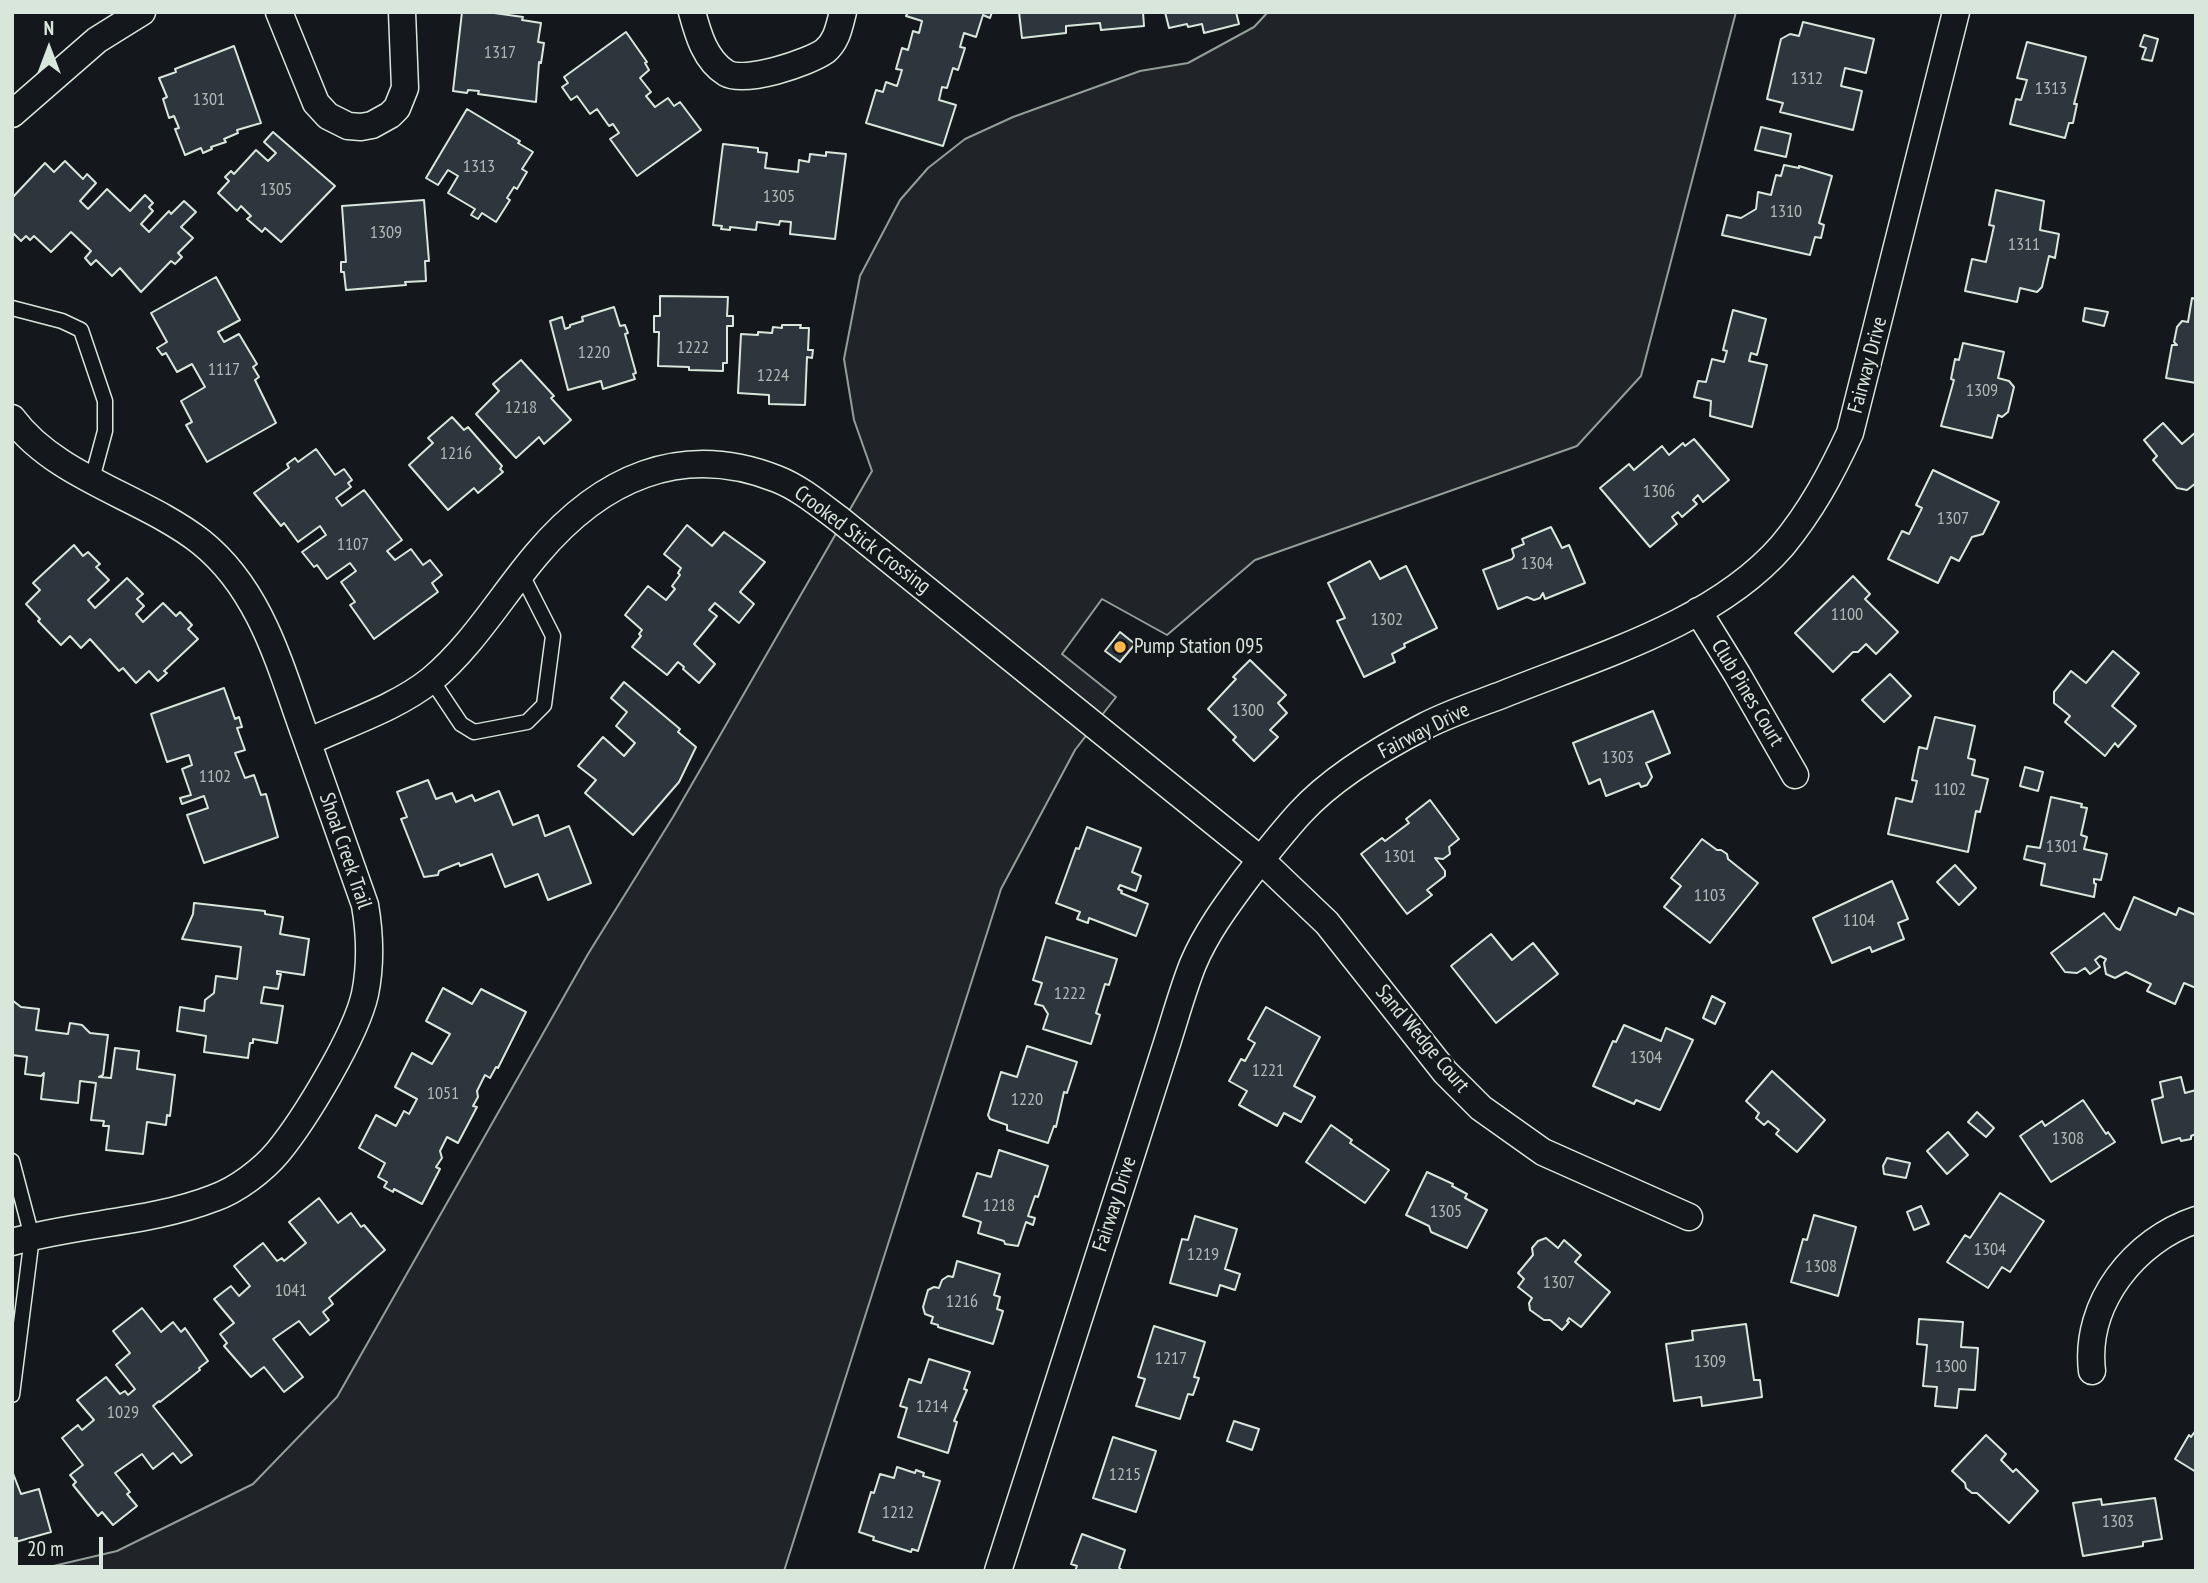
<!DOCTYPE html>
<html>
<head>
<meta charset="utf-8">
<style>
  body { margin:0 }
  #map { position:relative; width:2208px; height:1583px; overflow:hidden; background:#14181c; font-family:"PT Sans Narrow",sans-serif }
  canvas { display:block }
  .frame { position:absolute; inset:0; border:14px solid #d8e6dc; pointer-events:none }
  .north { position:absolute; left:14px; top:14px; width:70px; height:70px; -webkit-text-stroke:5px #14181c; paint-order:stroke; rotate:0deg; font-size:19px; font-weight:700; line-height:28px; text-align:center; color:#d8e6dc }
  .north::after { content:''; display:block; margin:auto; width:24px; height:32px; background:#d8e6dc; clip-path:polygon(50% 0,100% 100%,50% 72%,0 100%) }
  .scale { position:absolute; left:14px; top:1537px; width:89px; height:32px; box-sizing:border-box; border:4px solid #d8e6dc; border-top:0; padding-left:9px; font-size:21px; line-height:24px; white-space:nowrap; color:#d8e6dc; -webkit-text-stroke:5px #14181c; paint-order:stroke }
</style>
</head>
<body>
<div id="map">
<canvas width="2208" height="1583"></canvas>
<div class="frame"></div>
<div class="north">N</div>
<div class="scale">20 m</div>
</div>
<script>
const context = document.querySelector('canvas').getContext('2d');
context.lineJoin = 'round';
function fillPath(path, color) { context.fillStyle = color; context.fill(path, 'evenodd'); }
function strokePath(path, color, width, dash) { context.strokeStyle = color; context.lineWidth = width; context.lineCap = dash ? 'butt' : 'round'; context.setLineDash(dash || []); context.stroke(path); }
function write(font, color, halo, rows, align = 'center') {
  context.font = font + ' "PT Sans Narrow",sans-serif'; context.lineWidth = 5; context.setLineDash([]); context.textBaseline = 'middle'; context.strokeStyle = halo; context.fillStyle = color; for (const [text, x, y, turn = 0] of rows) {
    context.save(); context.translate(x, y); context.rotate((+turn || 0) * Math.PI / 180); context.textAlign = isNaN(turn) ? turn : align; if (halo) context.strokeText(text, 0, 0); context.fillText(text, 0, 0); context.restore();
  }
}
const green = new Path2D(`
  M1268,12H1736L1641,376L1577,446L1255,560L1167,635L1102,599L1062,654L1116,697L1075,750L1001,889L784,1571H32L117,1551L253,1484L337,1397L588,954L673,817L872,471L854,420L844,359L860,276L900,200L928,168L965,139L1013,117L1140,71L1188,63L1254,27Z`);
fillPath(green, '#202428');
strokePath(green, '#939e99', 2);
const building = new Path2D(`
  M462,12H487L523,17L522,20L541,23L538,42L544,43L541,63L539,62L536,102L478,94L479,91L468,90L467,93L453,91Z
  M908,12H992L990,18L983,15L976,37L964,33L960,47L965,48L958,70L953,68L947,88L942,87L939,100L956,105L943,146L866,123L876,90L883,92L886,82L897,86L902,70L896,69L902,48L908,50L913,31L919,33L922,21L906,16Z
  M1019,12H1143L1144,26L1101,30L1100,23L1066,26V33L1022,38Z
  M1165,12H1236L1239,24L1204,33L1202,24L1188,27L1187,24L1169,28Z
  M1803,22L1874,39L1866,73L1845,68L1841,86L1862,91L1853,130L1780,112L1783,103L1767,99L1781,39L1790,34L1799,36Z
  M626,32L647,62L645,63L649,70L640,78L651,92L646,96L655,107L668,98L674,106L680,102L701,130L637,176L610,139L619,133L613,124L609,126L597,109L590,114L577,96L571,100L562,87L568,83L564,77Z
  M2144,35L2158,39L2152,61L2142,59L2146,48L2140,46Z
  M2027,42L2086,57L2074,104H2077L2073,123H2069L2065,138L2010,124L2016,99L2021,100L2027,80L2017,78Z
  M234,46L261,123L237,130L238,133L224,139L226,142L211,147L212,149L203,153L201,148L185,155L175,129L179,128L174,116L169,118L163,99L167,97L159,78L176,72L175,69Z
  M467,109L520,141L518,143L533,152L522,169L527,172L517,189L514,187L507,198L510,200L496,222L482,213L478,219L471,215L475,209L448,193L458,176L448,170L438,185L426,178Z
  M1761,127L1791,134L1786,157L1755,150Z
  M273,132L335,186L281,242L265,228L262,232L247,219L251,216L241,206L237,211L218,193L229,181L225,177L231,171L234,174L256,150L268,161L276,153L264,142Z
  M723,144L758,148V152L767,153L765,168L798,172L799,160L809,162L810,154L826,156V152L846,154L835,239L790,234L791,222L780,221L779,225L757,222L756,230L730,227V230L721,229L722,226L713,225Z
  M65,161L83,179L87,174L96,183L80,201L88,209L107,189L130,211L145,195L153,203L149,207L153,211L141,224L149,232L169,211L171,214L184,201L196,212L181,227L193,238L178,253L182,257L175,264L171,261L141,292L120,268L112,276L96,260L91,265L85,258L91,251L71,232L51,252L34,236L30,240L26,236L21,241L12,232V198L45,163L54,172Z
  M1784,165L1799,168V166L1832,176L1819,223L1824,225L1821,238L1815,237L1810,255L1722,235L1727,215L1741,218L1756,209L1758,192L1771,195L1776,175L1781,176Z
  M1996,190L2044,201L2040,230L2059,234L2055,258L2049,256L2042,287L2037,292L2020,288L2017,302L1965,291L1972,259L1986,262L1994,226L1989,225Z
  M424,200L429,261H425L426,281L405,282L406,285L346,290L344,272H341V262H346L342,206Z
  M216,277L240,320L218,332L224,342L239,334L257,364L253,367L259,377L255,380L276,423L207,462L186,425L192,422L181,401L205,387L192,364L177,372L166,353L162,355L157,348L167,342L151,313Z
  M660,296L728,297L727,316H733V326H727V363H723V371L689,370V367L658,366L659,332H654V316H660Z
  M2192,298L2196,299V383L2166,378L2172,345H2177L2174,342L2177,327L2182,321L2188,322Z
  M614,307L620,326L625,325L628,333L625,334L636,373L633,374L635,379L603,389L601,381L568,390L550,321L562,317L565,329L570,327V325L583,321L582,317Z
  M2085,308L2108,312L2104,326L2083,321Z
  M1733,310L1766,319L1757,355L1751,353L1749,361L1767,365L1752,427L1710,416L1711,401L1694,397L1698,381L1706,382L1712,359L1724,362L1727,351L1723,350Z
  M782,325H801L800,328H809L808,350H813L812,358L807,357L805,405L769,404V395L738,393L741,334L758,335V332L772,333L773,327L782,328Z
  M1963,343L2004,352L1998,378L2009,381L2014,387L2008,412L2002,417L1998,415L1992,438L1941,426L1954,380L1951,379L1955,359L1959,360Z
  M521,360L554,396L551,398L571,420L544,444L539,437L516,458L476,414L499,391L493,384Z
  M452,417L464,430L468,427L502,466L500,469L503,472L478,493L474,488L448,510L409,465L433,443L428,438Z
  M2163,423L2182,444L2196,432V483L2187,490L2177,488L2153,460L2157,456L2144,440Z
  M1694,439L1729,480L1703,502L1698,495L1693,500L1697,504L1682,517L1678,512L1672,517L1677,524L1650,547L1600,488L1629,464L1634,470L1662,446L1669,455L1683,443L1685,446Z
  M316,449L335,475L344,469L352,480L348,483L351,487L336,498L342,506L364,490L402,540L387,551L395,560L411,549L423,565L430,560L442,575L432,583L438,592L374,639L350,605L355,602L341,582L356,571L350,563L327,579L317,565L314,567L302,552L326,535L320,526L298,542L284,523L281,526L254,493L289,468L287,464L295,458L298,462Z
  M1933,470L1999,502L1983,534L1972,537L1959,561L1951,557L1938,583L1888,559L1902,531L1909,534L1922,508L1916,505Z
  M687,525L712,546L724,532L765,562L740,592L754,604L739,623L715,603L709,610L717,616L694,644L715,664L699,683L683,669L684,667L678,662L667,675L632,647L641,636L639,634L642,630L625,615L648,586L666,600L675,589L672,586L680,575L678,573L681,568L664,554Z
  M1551,527L1562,548L1569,545L1585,583L1545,599L1543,593L1540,598L1534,600L1527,597L1498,609L1483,570L1512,559L1514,556L1512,549L1524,544L1522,539Z
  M74,545L83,556L88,552L100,564L96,567L109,580L88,600L95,608L127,578L143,594L137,599L144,606L136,614L143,622L163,603L176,616L180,612L192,625L188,629L198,639L164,671L167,673L158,681L149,671L136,683L123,668L119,671L90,639L81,648L70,636L61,645L38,621L40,619L26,604L40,590L33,583Z
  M1370,561L1380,579L1406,566L1437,628L1404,644L1405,647L1392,654L1395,662L1364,677L1337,621L1345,618L1328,583Z
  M1853,576L1870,594L1865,599L1898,632L1876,654L1866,644L1858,652H1853L1833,672L1795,633Z
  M1120,632L1135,644L1120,662L1105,651Z
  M2113,651L2139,673L2112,706L2136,726L2118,747L2115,743L2105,756L2065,722L2070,716L2054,703V692L2071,671L2086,683Z
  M1250,660L1286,695L1278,703L1287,713L1270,730L1278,737L1254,761L1233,740L1236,737L1208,709L1236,679L1233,677Z
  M1890,674L1911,696L1884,722L1862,700Z
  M624,682L680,729L678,732L696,747L679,782L633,835L585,793L596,780L578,766L603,737L624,756L635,743L616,726L627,712L611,698Z
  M224,688L235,719L239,717L242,727L237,728L245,750L235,753L245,778L254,775L261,795L266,794L278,837L204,863L187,815L208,808L204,796L182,804L180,798L191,795L182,769L192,765L189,755L167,762L151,714Z
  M1653,711L1670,753L1646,763L1652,777L1647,785L1641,787L1639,783L1606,796L1600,779L1589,784L1573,743Z
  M1935,717L1975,726L1968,758L1975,760L1972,775L1988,779L1980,812L1976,811L1968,852L1888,834L1896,798L1912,802L1917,781L1912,780L1919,747L1927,749Z
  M2025,767L2043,772L2038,791L2020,786Z
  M428,780L436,799L452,793L456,802L472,795L475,801L499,791L513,825L538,815L545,836L569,826L591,883L548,900L538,874L505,887L492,854L460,866L459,863L439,871L438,875L424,877L401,819L407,817L397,792Z
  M2051,797L2082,804L2081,807L2087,808L2081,835L2087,837L2084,849L2107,854L2101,880L2094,879V883L2096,884L2094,897L2041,885L2045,864L2024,859L2027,846L2040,848Z
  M1430,800L1459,839L1449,847L1450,854L1443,859L1435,858L1445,871V876L1427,890L1432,895L1407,914L1361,854L1382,838L1385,841L1409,823L1406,819Z
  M1087,827L1141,848L1132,872L1141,876L1136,891L1120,885L1118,889L1122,891L1121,893L1148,904L1136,936L1089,918L1088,923L1077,919L1080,912L1056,903L1076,848L1079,849Z
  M1702,839L1717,850H1721L1727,854L1728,859L1758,883L1710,943L1664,907L1681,886L1671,878Z
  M1955,865L1976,888L1959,905L1937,882Z
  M1892,881L1908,919L1898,923L1904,939L1872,952L1870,947L1832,963L1813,918Z
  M2134,897L2176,915L2179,908L2196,915V988L2184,983L2175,1004L2147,991L2151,984L2126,972L2115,978L2106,974L2104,963L2106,959L2100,956L2095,960L2100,967L2090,974L2085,968L2077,973L2065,972L2051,953L2104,913L2116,928L2120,930Z
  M194,903L265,911V914L283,917L280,934L309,939L304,975L277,971V974H281L278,989L264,987L261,1003L283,1006L277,1043L253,1039V1043H250L248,1058L204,1052L206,1036L177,1031L180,1007L204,1011L205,1000L214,993L216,976L237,979L241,947L182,939L193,914Z
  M1491,934L1512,960L1533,943L1558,974L1496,1023L1451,966Z
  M1046,937L1117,959L1109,985L1105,984L1096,1013L1100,1015L1091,1044L1043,1029L1048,1014L1043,1006L1035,1004L1042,983L1033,980Z
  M443,988L472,1004L481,989L526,1012L498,1068L496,1067L490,1078L485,1075L477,1091L478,1097L473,1106L477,1107L458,1143L447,1137L440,1151L442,1158L436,1167L440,1169L422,1204L394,1189L393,1192L384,1187L387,1182L378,1177L385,1163L359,1148L376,1115L396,1126L404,1111L409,1114L417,1099L395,1087L412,1053L432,1064L450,1034L426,1021Z
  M1712,996L1725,1003L1715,1024L1703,1018Z
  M12,1000L21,1007L39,1009L36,1030L68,1034L70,1023L82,1025L90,1033L108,1035L103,1075L99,1077L111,1078L115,1048L139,1051L137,1069L175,1075L170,1116L167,1115L166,1125L147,1122L143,1154L106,1150L109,1126H103L104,1121L91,1120L96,1083L80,1081L78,1103L41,1099L44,1073L41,1076L25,1074L27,1057L12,1055Z
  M1266,1007L1320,1037L1294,1086L1315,1097L1301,1122L1284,1113L1277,1126L1239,1105L1247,1091L1229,1081L1241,1059L1245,1061L1255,1043L1248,1039Z
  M1624,1025L1661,1041L1666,1028L1693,1040L1660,1110L1636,1100L1634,1104L1593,1086L1613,1041L1616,1042Z
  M1027,1046L1077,1062L1067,1093L1064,1092L1056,1127L1054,1126L1048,1143L1007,1130V1125L990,1119L988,1115L1001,1072L1017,1077Z
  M1772,1071L1825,1120L1797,1152L1776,1134L1779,1130L1768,1121L1764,1125L1756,1118L1759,1113L1746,1101Z
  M2181,1077L2185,1093L2196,1090V1134L2191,1136V1139L2181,1141L2180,1138L2162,1143L2152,1100L2163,1097L2160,1082Z
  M2083,1100L2106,1134L2108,1132L2115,1142L2051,1182L2020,1136L2042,1121L2045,1126Z
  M1977,1112L1994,1128L1986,1137L1968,1122Z
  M1331,1125L1352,1140L1350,1143L1389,1170L1365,1203L1306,1162Z
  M1948,1132L1968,1155L1947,1174L1927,1151Z
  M999,1150L1048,1166L1038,1197L1035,1196L1028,1216L1035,1218L1033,1225L1026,1222L1018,1246L1005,1244L1004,1241L978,1233L981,1222L963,1216L977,1173L991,1177Z
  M1887,1158L1910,1163L1906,1178L1884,1174L1883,1166Z
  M1427,1172L1453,1184L1452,1186L1467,1194L1465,1198L1487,1210L1467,1248L1431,1232L1429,1226L1406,1215Z
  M2000,1193L2044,1221L2010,1272L2002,1267L1988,1288L1947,1262L1965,1235L1970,1238Z
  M319,1198L338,1223L351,1213L361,1227L364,1225L385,1250L329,1298L333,1304L323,1312L329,1320L310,1335L299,1321L273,1339L303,1377L284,1392L264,1367L251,1377L224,1346L227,1343L220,1334L234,1323L214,1299L231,1286L239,1296L250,1286L234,1266L263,1243L277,1261L282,1258L284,1261L306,1243L289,1222Z
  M1921,1206L1929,1224L1914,1230L1907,1212Z
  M1814,1215L1856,1227L1838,1296L1791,1282L1803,1239L1807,1240Z
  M1195,1216L1237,1229L1225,1269L1240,1274L1235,1290L1220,1285L1217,1296L1170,1283L1182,1239L1188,1240Z
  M1546,1238L1558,1248L1564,1240L1581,1255L1575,1262L1610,1292L1581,1327L1569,1318L1567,1321L1569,1322L1562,1330L1550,1320H1544L1530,1310L1529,1303L1532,1298L1518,1287L1524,1279L1518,1273L1533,1255L1532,1248L1538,1241Z
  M957,1261L1000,1274L994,1295L1000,1297L997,1309L1003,1311L993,1344L938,1327V1325L931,1323L933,1317L925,1314L923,1307L928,1290L934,1287L939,1288L942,1280L948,1276L953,1277Z
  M142,1308L161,1332L173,1322L181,1332L185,1328L208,1361L199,1368L200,1370L160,1402L159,1401L153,1406L192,1455L181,1463L173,1453L153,1469L142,1454L115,1473L130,1492L127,1494L137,1506L113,1525L102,1512L98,1516L73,1485L76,1482L70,1475L83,1465L62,1438L78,1425L82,1430L94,1420L77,1400L106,1377L120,1394L125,1391L128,1395L135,1389L116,1365L130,1353L113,1331Z
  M1919,1319L1963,1322L1961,1347L1978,1348L1975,1390L1959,1389L1957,1408L1935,1406L1937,1387L1923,1386L1927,1345L1917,1344Z
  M1746,1324L1754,1380H1760L1762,1397L1702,1406L1701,1397L1674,1401L1666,1344L1693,1340L1692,1331Z
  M1154,1326L1205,1342L1194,1377L1199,1378L1193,1395L1188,1394L1180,1419L1136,1406L1145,1379L1138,1377Z
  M929,1359L970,1372L964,1389L967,1390L954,1421L957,1422L948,1453L898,1437L907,1408L900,1406L909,1379L921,1383Z
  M1234,1421L1259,1429L1252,1450L1227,1441Z
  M2196,1430V1472L2175,1459L2189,1435L2191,1437Z
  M1986,1435L2006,1454L2001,1460L2013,1472L2016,1469L2038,1491L2009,1523L1977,1493H1972L1966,1488L1965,1483L1952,1471Z
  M1113,1437L1156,1451L1136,1512L1093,1498Z
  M897,1467L915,1473L916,1470L924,1473L923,1476L940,1481L918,1551L912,1549L911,1552L873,1540L874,1537L859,1532L871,1492L874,1493L880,1474L894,1478Z
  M12,1471L21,1494L39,1489L51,1532L12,1543Z
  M2155,1498L2162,1539L2143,1542V1546L2083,1556L2073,1503L2101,1499L2102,1505Z
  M1082,1534L1125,1550L1119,1568L1124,1571H1075L1077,1566L1071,1564Z`);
fillPath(building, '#2c363c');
strokePath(building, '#d8e6dc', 2);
const service = new Path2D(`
  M12,308L62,321L81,330L105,401V431L92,479
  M431,679L461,724L474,732L527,722L544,705L553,636L521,573
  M12,1161L32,1237L12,1395`);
const minor = new Path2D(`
  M279,12L316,103L328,116L348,126L361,127L372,125L390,115L397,108L405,88L402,12
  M692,12C698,34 705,60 726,73C745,84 808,63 825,51C837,41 839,27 843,12
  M12,114L97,40L142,12
  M12,418C56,478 144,497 201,542C261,590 280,666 305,735C325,791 345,848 365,905C370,934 371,964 365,994C356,1035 305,1119 278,1152C263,1170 237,1190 214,1198C150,1223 78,1223 12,1242
  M1698,611L1737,674L1795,775
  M308,742C348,723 396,708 431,680C473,645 502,595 537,554C600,479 681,441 777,479C800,488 820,505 839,519L1261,860L1327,923L1445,1072L1481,1108L1543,1152L1689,1217
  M2092,1371C2084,1303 2135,1240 2196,1220
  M998,1571L1168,1040C1176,1015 1183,989 1193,964C1206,933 1226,906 1246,879C1263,857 1281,834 1300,813C1333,777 1382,748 1425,726C1450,713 1478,704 1504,694C1596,657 1715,623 1782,546C1811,511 1831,474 1850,433L1956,12`);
strokePath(service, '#d8e6dc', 17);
strokePath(minor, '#d8e6dc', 29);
strokePath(service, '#14181c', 14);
strokePath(minor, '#14181c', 26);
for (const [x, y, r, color] of [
  [1120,647,7,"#ffb74d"]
]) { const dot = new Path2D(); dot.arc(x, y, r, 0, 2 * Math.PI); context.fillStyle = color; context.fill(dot); strokePath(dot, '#14181c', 2.5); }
write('18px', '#adbab4', null, [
  ["1317",500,53],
  ["1312",1807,79],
  ["1313",2051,89],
  ["1301",209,100],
  ["1313",479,167],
  ["1305",276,190],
  ["1305",779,197],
  ["1310",1786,212],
  ["1309",386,233],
  ["1311",2024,245],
  ["1222",693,348],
  ["1220",594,353],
  ["1117",224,370],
  ["1224",773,376],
  ["1309",1982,391],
  ["1218",521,408],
  ["1216",456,454],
  ["1306",1659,492],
  ["1307",1953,519],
  ["1107",353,545],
  ["1304",1537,564],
  ["1100",1847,615],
  ["1302",1387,620],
  ["1300",1248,711],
  ["1303",1618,758],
  ["1102",215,777],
  ["1102",1950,790],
  ["1301",2062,847],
  ["1301",1400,857],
  ["1103",1710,896],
  ["1104",1859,921],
  ["1222",1070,994],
  ["1304",1646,1058],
  ["1221",1268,1071],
  ["1051",443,1094],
  ["1220",1027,1100],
  ["1308",2068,1139],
  ["1218",999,1206],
  ["1305",1446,1212],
  ["1304",1990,1250],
  ["1219",1203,1255],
  ["1308",1821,1267],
  ["1307",1559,1283],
  ["1041",291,1291],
  ["1216",962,1302],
  ["1217",1171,1359],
  ["1309",1710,1362],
  ["1300",1951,1367],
  ["1214",932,1407],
  ["1029",123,1413],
  ["1215",1125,1475],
  ["1212",898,1513],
  ["1303",2118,1522]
]);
write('21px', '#d8e6dc', '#14181c', [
  ["Fairway Drive",1868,365,-75],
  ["Crooked Stick Crossing",862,540,37],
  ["Club Pines Court",1747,693,59],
  ["Fairway Drive",1424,731,-27],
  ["Shoal Creek Trail",345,851,71],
  ["Sand Wedge Court",1422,1039,50],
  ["Fairway Drive",1115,1204,-72]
]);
write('21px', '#d8e6dc', '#14181c', [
  ["Pump Station 095",1134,647]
], 'left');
</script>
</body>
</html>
